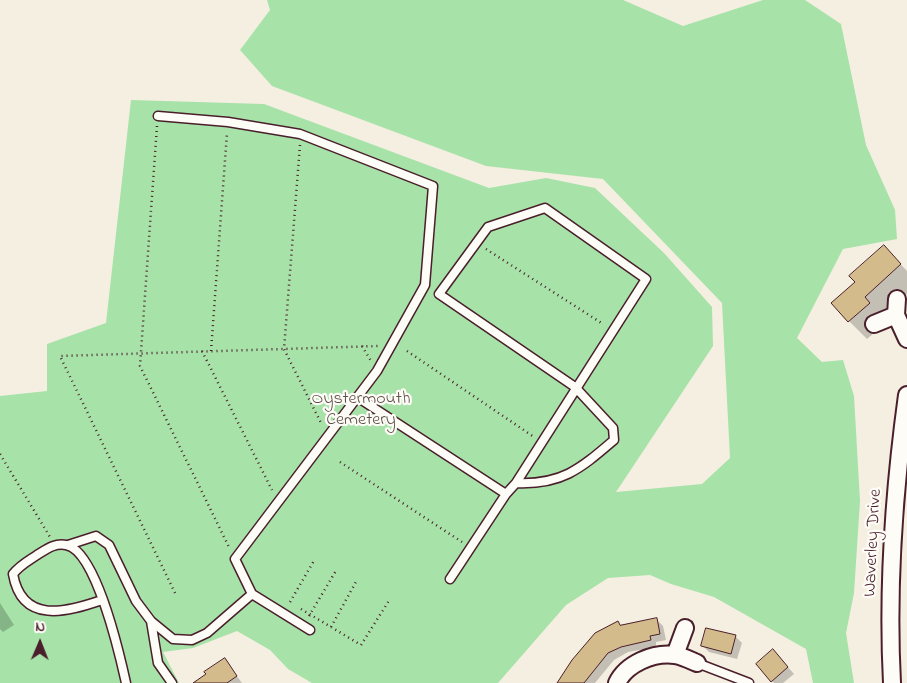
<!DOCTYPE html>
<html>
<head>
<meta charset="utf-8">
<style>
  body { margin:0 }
  #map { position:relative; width:907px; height:683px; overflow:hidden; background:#f5efe1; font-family:"Indie Flower",sans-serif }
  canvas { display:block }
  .north { position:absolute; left:15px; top:618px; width:50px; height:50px; -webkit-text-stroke:4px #fdfcf7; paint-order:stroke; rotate:1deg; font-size:14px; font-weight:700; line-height:20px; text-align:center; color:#4a1f2b }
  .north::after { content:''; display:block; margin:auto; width:18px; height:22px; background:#4a1f2b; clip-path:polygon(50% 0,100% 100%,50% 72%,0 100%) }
</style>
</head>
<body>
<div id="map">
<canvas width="907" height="683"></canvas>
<div class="north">N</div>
</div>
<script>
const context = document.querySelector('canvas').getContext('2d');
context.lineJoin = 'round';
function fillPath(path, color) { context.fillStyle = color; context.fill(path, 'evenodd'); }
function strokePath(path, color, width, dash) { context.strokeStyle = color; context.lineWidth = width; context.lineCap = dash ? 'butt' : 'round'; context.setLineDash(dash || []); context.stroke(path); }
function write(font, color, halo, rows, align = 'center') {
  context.font = font + ' "Indie Flower",sans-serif'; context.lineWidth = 4.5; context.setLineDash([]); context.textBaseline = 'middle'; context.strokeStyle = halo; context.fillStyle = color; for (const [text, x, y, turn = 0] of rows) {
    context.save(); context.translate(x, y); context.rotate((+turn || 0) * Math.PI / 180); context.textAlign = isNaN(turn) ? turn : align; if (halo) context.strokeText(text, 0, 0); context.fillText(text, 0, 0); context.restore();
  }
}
fillPath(new Path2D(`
  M267,0H623L683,26L763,0H805L841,24L866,145L895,210L897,239L843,249L797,338L822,362L843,360L854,396L860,501L854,593L846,633L854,683H813L806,649L714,597L671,584L650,575L608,578L566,605L498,683H312L288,669L270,650L237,631L193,648L163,652L179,683H0V396L47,391V344L106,323L131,100L264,104L489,188L546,178L595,188L664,253L712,307L713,346L616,492L702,484L730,458L722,303L603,179L486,166L272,86L240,50L270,10Z`), '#a7e2a9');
fillPath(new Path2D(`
  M884,247L907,271V294L882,316L887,322L867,339L849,321L857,282Z
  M0,603L14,625L3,632L0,629Z
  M656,619L663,626L666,640L656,642V647L628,652L614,660L595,683H557L621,626Z
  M735,636L742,643L737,659L709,652L703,646Z
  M779,657L794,674L783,683H774L757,665Z
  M225,660L242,683H199L207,675Z`), '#0003');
const building = new Path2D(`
  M884,245L901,264L865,297L870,303L848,322L831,303L855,282L849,276Z
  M657,618L660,634L650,636L651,640L621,647L608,653L584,683H557L572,660L595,633L618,621L620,625Z
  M706,628L736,635L731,654L701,646Z
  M773,649L788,667L771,682L756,664Z
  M225,658L237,676L227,683H193L206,674L204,672Z`);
fillPath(building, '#d4bb8b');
strokePath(building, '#4a1f2b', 1);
const lane = new Path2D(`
  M158,116L228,122L300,134L433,186L425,285L377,371L235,559L252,594L310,630
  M357,397L506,494
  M68,545L96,536L109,545L136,601L151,621L173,639L192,640L207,633L252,594
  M450,579L506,494L516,483L646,279L545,208L488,227L439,294L575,387L613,428L614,440C580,469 562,485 516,483
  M102,600C67,612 22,625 13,574C20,565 28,561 37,555C47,549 54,543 66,545C96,550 120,656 126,683
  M151,621L158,663L172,683
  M697,663L749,683`);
const street = new Path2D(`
  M897,299L896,315L907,339
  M874,324L896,315
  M675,655L685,628
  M617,683C626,664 653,652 675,655C682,656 690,660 697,663
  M892,683C887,588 894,490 907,395`);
strokePath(lane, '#4a1f2b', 11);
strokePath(street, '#4a1f2b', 20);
strokePath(new Path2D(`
  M157,126L140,366L230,549
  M300,145L284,349L322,425
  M486,249L603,324
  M362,346L371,361
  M202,351L272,490
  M211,351L227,133
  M407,351L534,437
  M0,454L50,537
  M340,462L462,542
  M175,593L60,356L378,346
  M290,602L315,559
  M301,609L361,645L390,599
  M309,616L337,569
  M331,627L357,580`), '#4a1f2b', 2.5, [1, 4]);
strokePath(lane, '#fdfcf7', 8);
strokePath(street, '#fdfcf7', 16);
write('18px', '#61504a', '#fdfcf7', [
  ["Oystermouth",361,400],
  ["Cemetery",361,421]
]);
write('18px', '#4a1f2b', '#fdfcf7', [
  ["Waverley Drive",874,543,-87]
]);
</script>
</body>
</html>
